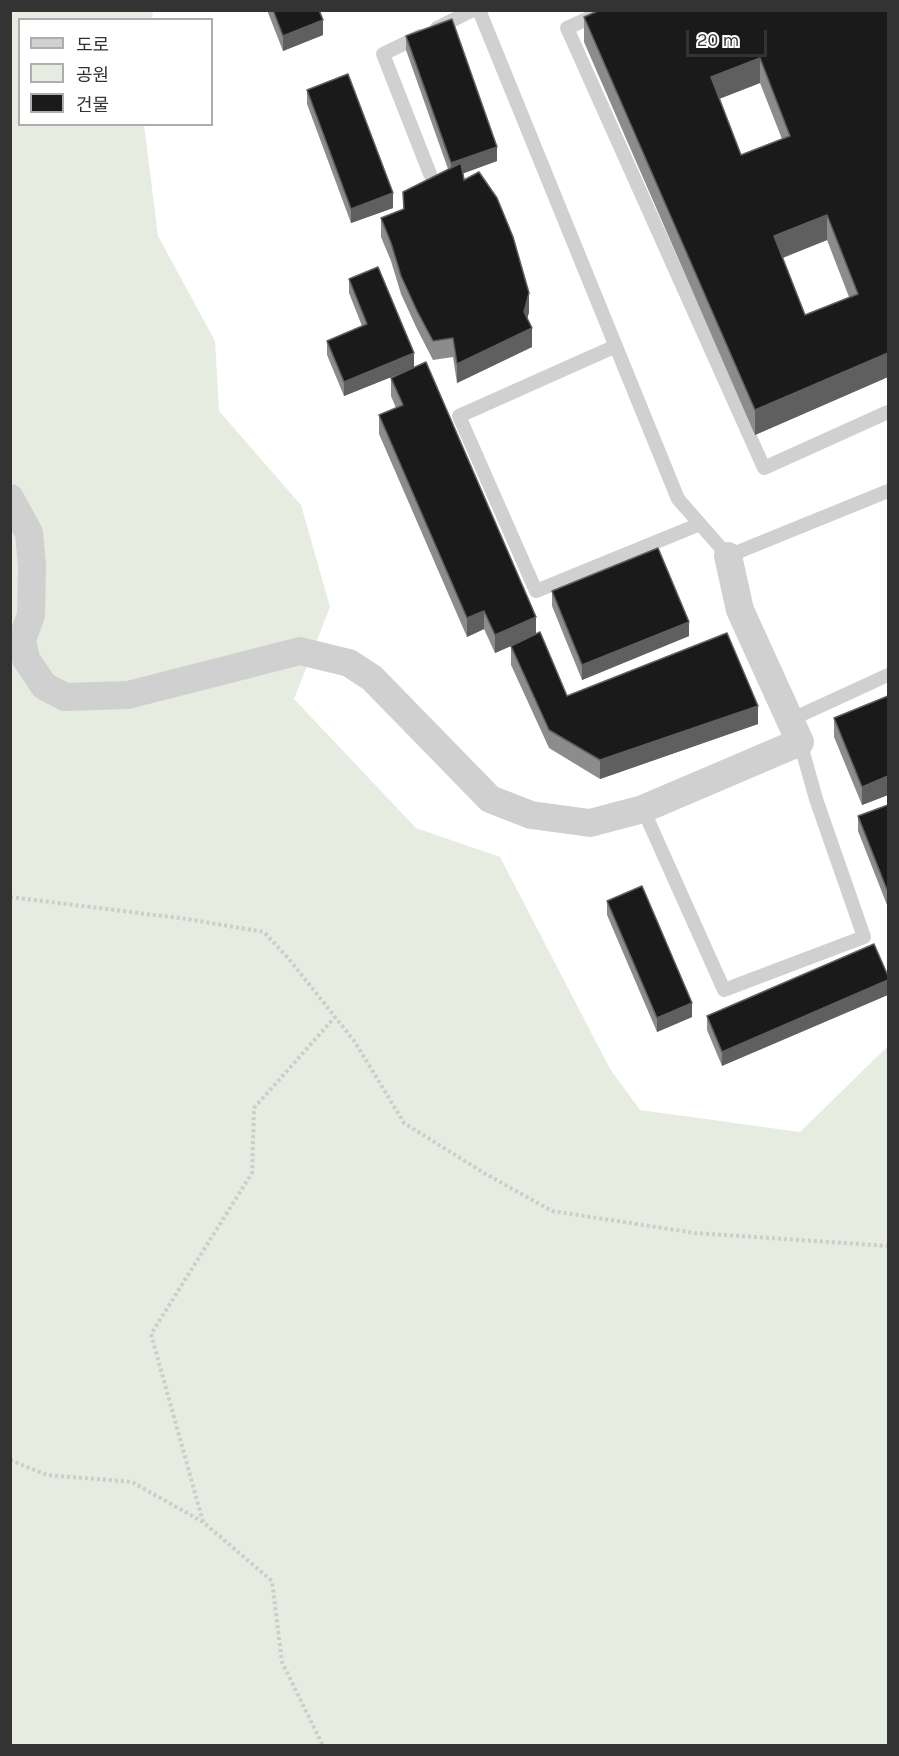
<!DOCTYPE html>
<html>
<head>
<meta charset="utf-8">
<style>
  body { margin:0 }
  #map { position:relative; width:899px; height:1756px; overflow:hidden; background:#fff; font-family:Karla,"Noto Sans KR",sans-serif }
  canvas { display:block }
  .frame { position:absolute; inset:0; border:12px solid #333; pointer-events:none }
  .legend { position:absolute; left:18px; top:18px; width:195px; height:108px; box-sizing:border-box; background:#fff; border:2px solid #adadad; margin:0; padding:8px 10px; list-style:none; font-size:18px; color:#333 }
  .legend li { display:flex; align-items:center; gap:12px; height:30px }
  .legend b { width:30px; border:2px solid #adadad }
  .scale { position:absolute; left:686px; top:30px; width:81px; height:27px; box-sizing:border-box; border:3px solid #333; border-top:0; padding-left:8px; font-size:18px; line-height:21px; white-space:nowrap; color:#333; -webkit-text-stroke:4px #fff; paint-order:stroke }
</style>
</head>
<body>
<div id="map">
<canvas width="899" height="1756"></canvas>
<div class="frame"></div>
<ul class="legend">
<li><b style="height:8px;background:#d0d0d0"></b>도로</li>
<li><b style="height:16px;background:#e6ecdf"></b>공원</li>
<li><b style="height:16px;background:#1a1a1a"></b>건물</li>
</ul>
<div class="scale">20 m</div>
</div>
<script>
const context = document.querySelector('canvas').getContext('2d');
context.lineJoin = 'round';
function fillPath(path, color) { context.fillStyle = color; context.fill(path, 'evenodd'); }
function strokePath(path, color, width, dash) { context.strokeStyle = color; context.lineWidth = width; context.lineCap = dash ? 'butt' : 'round'; context.setLineDash(dash || []); context.stroke(path); }
fillPath(new Path2D(`
  M11,11H153L152,19L20,20V124L144,125L158,236L215,341L219,411L301,505L330,607L294,699L416,828L500,857L610,1069L640,1110L800,1132L888,1046V1745L11,1746Z`), '#e6ecdf');
strokePath(new Path2D(`
  M10,897L187,919L264,932L289,959L355,1042L404,1123L484,1173L552,1211L695,1233L888,1246
  M10,1460L47,1475L132,1482L203,1522L272,1581L282,1662L323,1746
  M203,1522L151,1334L252,1173L254,1108L335,1017`), '#cdcdcd', 4, [3, 3]);
strokePath(new Path2D(`
  M479,10L678,499L728,556L888,491
  M607,10L567,28L764,468L888,412
  M437,28L473,10
  M420,36L383,54L430,174
  M616,346L459,416L536,591L700,524
  M790,720L888,675
  M643,809L724,990L864,937L816,799L800,742`), '#d0d0d0', 14);
strokePath(new Path2D(`
  M10,498L29,533L32,565L31,615L22,640L26,659L44,686L65,697L128,695L300,651L349,663L372,678L490,799L531,815L590,823L643,809L800,742L740,610L728,556`), '#d0d0d0', 28);
fillPath(new Path2D(`
  M267,10H319L323,35L283,51Z
  M888,10V377L755,435L584,42V17ZM760,83L782,139L741,155L719,99ZM827,240L849,297L805,315L783,258Z
  M406,36L497,161L463,173L464,180L529,312L527,319L532,347L457,383L453,357L433,360L417,329L401,294L391,261L381,237V218L403,210V192L448,169L406,50Z
  M307,90L393,208L351,223L307,104Z
  M349,279L414,368L536,634L567,696L758,724L600,779L549,748L511,665V646L495,653L484,629L467,637L379,434V415L396,408L391,396V378L408,370L344,396L327,355V341L362,326L349,293Z
  M552,591L689,636L582,680L552,606Z
  M888,696V795L862,805L834,737V718Z
  M888,805L887,905L858,831V816Z
  M607,901L692,1017L657,1032L607,915Z
  M874,944L722,1066L707,1030V1016Z`), '#8c8c8c');
fillPath(new Path2D(`
  M323,20V35L283,51V36Z
  M760,58V83L711,102V77Z
  M497,147V161L451,178V163Z
  M393,193V208L351,223V209Z
  M827,215V240L774,261V236Z
  M529,293V312L524,331V312Z
  M532,328V347L457,383V364Z
  M414,353V368L344,396V382Z
  M888,353V377L755,435V410Z
  M484,611V629L467,637V618Z
  M536,617V635L495,653V635Z
  M689,622V636L582,680V665Z
  M758,706V724L600,779V760Z
  M888,776V795L862,805V787Z
  M887,890H888V904L887,905Z
  M888,980V995L722,1066V1052Z
  M692,1003V1017L657,1032V1018Z`), '#5f5f5f');
const building = new Path2D(`
  M273,10H319L323,20L283,36Z
  M600,10H888V353L755,410L584,17ZM760,58L790,136L741,155L711,77ZM827,215L858,294L805,315L774,236Z
  M452,19L497,147L451,163L406,36Z
  M348,74L393,193L351,209L307,90Z
  M461,163L464,180L479,172L497,198L513,237L529,293L524,312L532,328L457,364L453,338L433,341L417,311L401,276L391,243L381,218L404,209L403,192Z
  M378,267L414,353L344,382L327,341L367,324L349,279Z
  M426,362L536,617L495,635L484,611L467,618L379,415L403,405L391,378Z
  M658,548L689,622L582,665L552,591Z
  M540,632L567,696L727,633L758,706L600,760L549,730L511,646Z
  M888,696V776L862,787L834,718Z
  M888,805V890H887L858,816Z
  M642,886L692,1003L657,1018L607,901Z
  M874,944L888,976V980L722,1052L707,1016Z`);
fillPath(building, '#1a1a1a');
strokePath(building, '#5f5f5f', 1.5);
</script>
</body>
</html>
